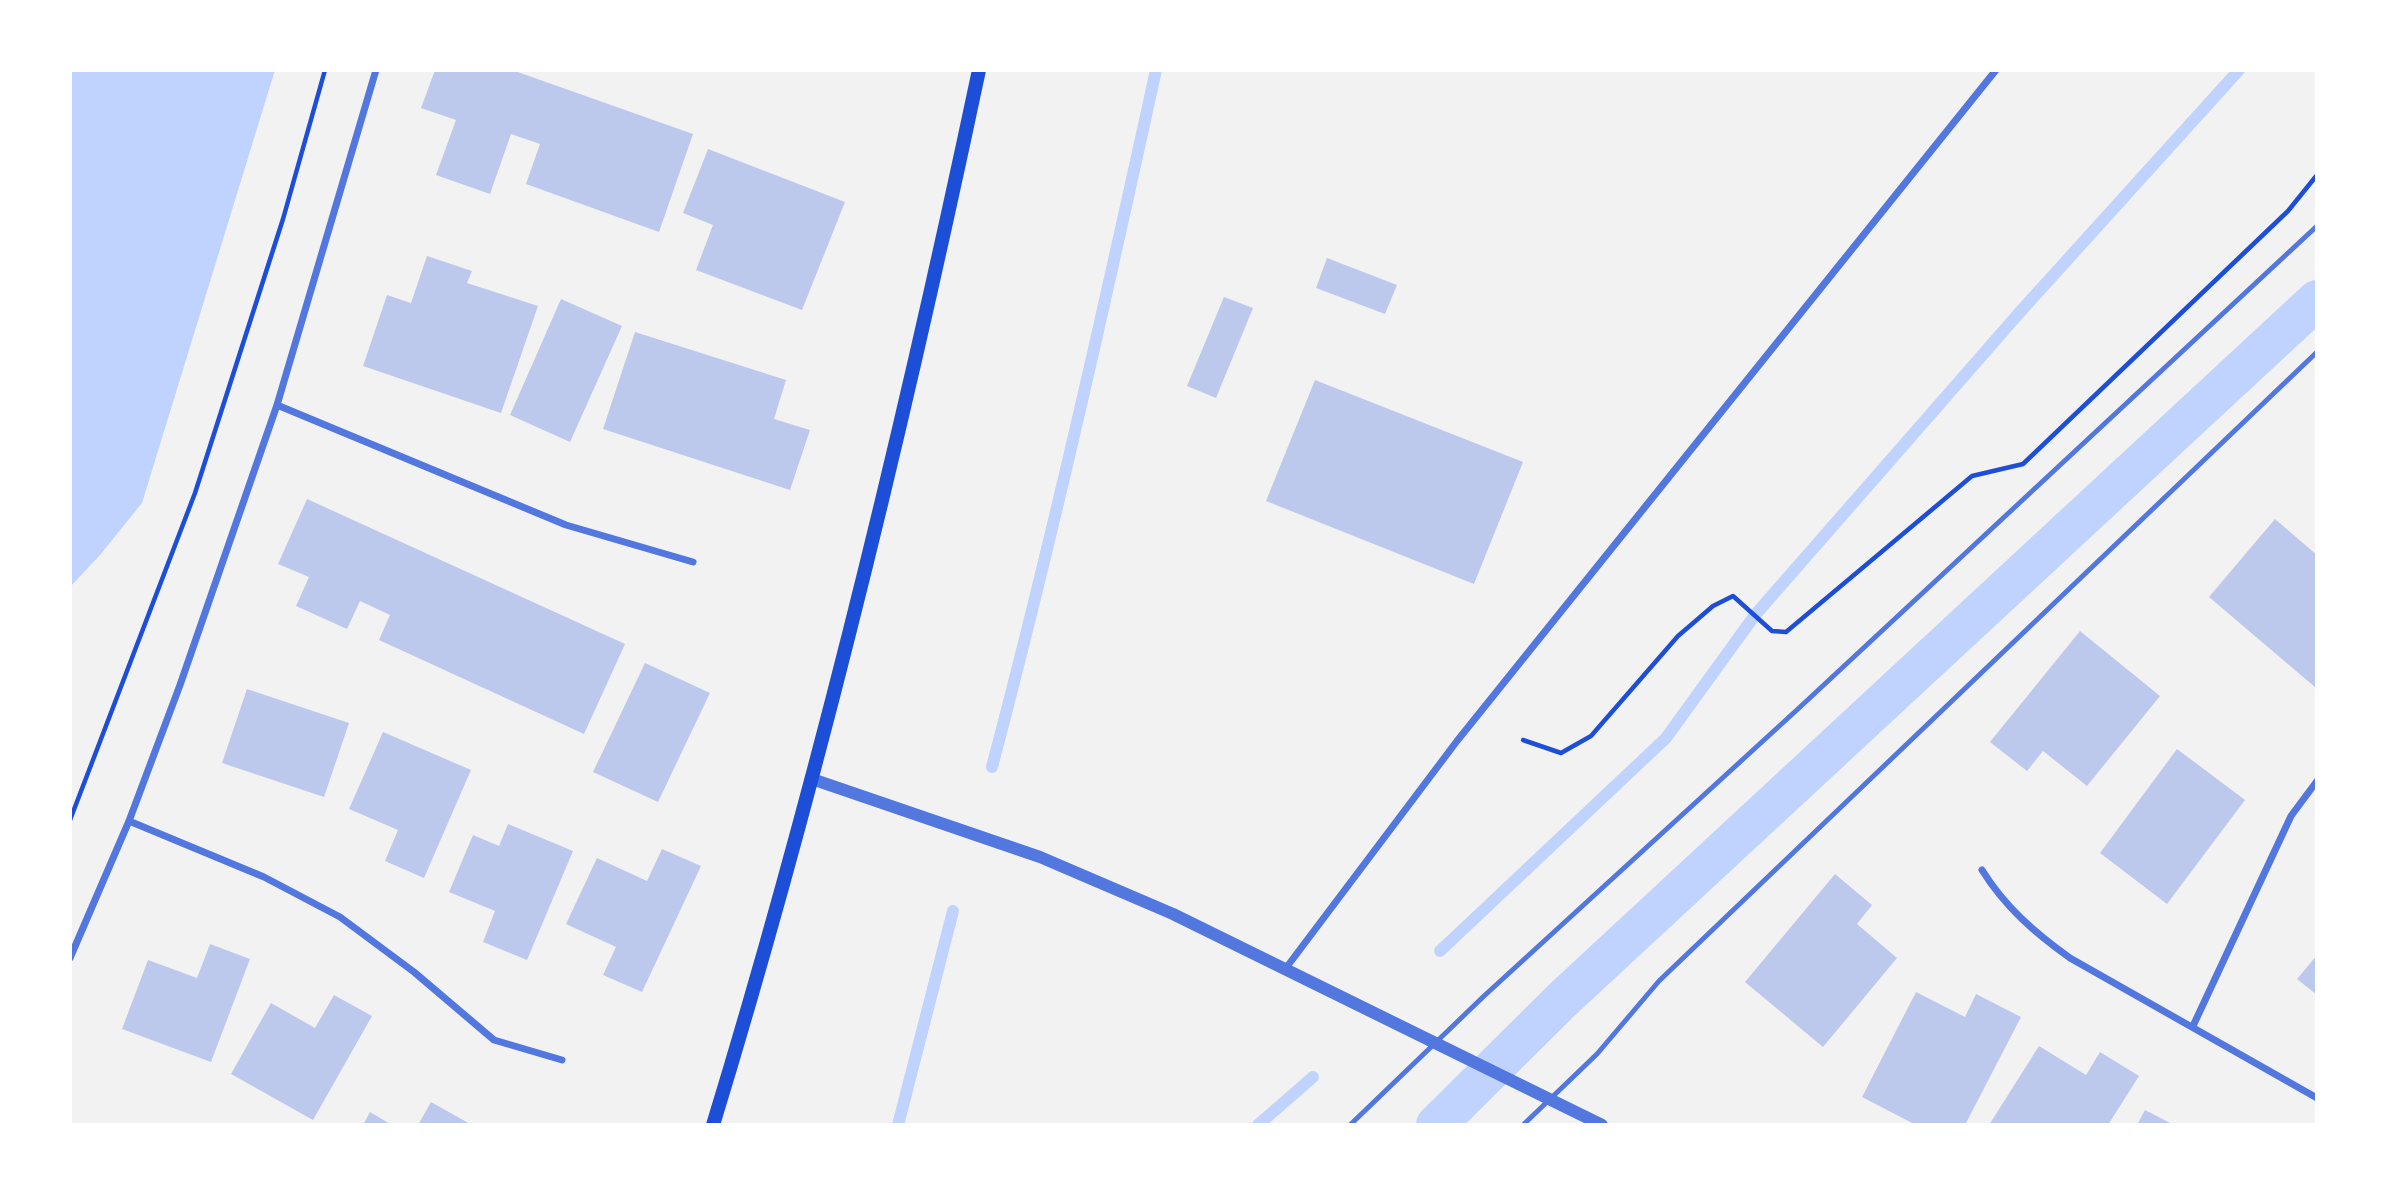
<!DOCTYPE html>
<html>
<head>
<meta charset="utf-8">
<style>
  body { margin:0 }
  #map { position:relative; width:2387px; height:1195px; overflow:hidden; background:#f2f2f2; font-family:"Noto Serif",serif }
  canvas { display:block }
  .frame { position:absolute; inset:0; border:72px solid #fff; pointer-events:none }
</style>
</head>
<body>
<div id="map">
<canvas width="2387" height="1195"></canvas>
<div class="frame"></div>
</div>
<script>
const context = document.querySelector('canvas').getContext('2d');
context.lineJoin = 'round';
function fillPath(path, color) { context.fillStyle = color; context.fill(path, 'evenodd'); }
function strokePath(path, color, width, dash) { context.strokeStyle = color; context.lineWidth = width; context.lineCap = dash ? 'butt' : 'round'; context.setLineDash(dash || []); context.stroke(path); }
fillPath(new Path2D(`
  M70,70H275L142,503L100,555L70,587Z`), '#bfd3fe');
strokePath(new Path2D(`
  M992,767C1053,536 1105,303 1156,70
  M1440,951L1666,738L1755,615L2020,312L2239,70
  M898,1125L953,911
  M1258,1125L1313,1077`), '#bfd3fe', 12);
strokePath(new Path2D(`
  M1436,1125L1562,1000L2317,300`), '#bfd3fe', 40);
fillPath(new Path2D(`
  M435,70H512L693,134L659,232L526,184L540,144L511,134L490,194L436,175L456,120L421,108Z
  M708,149L845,202L802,310L696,270L713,225L683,213Z
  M427,256L472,271L467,283L538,306L501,413L363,366L387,295L411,303Z
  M1327,258L1397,285L1385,314L1316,288Z
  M1224,297L1253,308L1216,398L1187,386Z
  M561,299L622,326L570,442L510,415Z
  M635,332L786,380L774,419L810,430L790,490L603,429Z
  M1315,380L1523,462L1474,584L1266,501Z
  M307,499L625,644L584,734L379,640L390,615L360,601L347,629L296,606L309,577L278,564Z
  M2275,519L2317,555L2316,688L2209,597Z
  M2080,631L2160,696L2087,786L2043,751L2027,771L1990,742Z
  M645,663L710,693L658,802L593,772Z
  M247,689L349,723L324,797L222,763Z
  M383,732L471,770L424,878L385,861L398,830L349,809Z
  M2177,749L2245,800L2167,904L2100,853Z
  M508,824L573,851L527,960L483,942L495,911L449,892L473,835L499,846Z
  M662,849L701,866L642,992L603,975L616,947L566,924L597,858L647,881Z
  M1835,874L1872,905L1857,924L1897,958L1823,1047L1745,982Z
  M210,944L250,959L211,1062L122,1029L148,960L197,978Z
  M2317,955V995L2297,979Z
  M1916,992L1965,1017L1976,994L2021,1017L1965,1125H1916L1862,1097Z
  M334,995L372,1016L313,1120L231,1074L271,1003L315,1028Z
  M2039,1046L2086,1075L2100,1052L2139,1076L2108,1125H1989Z
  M431,1102L472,1125H418Z
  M2145,1110L2174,1125H2137Z
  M370,1112L392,1125H363Z`), '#bdc9ec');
strokePath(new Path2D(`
  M1523,740L1561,753L1591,736L1678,636L1713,606L1733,596L1772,631L1786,632L1972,476L2023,464L2288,211L2317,175
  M70,820L195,493L283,219L325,70`), '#1d4ed8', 4.5);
strokePath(new Path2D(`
  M1350,1125L1484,996L1799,708L2317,226
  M1523,1125L1597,1054L1659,981L2317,352`), '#5277de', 5);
strokePath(new Path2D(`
  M277,405L566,525L693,562
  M129,821L264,877L340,917L414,972L494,1040L562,1060
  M1982,870C2005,907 2035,933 2070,958L2317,1098
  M70,958L129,821L180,685L277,405L376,70
  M1286,968L1457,741L1996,70
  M2193,1026L2291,816L2317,781`), '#5277de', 7);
strokePath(new Path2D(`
  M812,779L1040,857L1173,914L1602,1125`), '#5277de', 12);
strokePath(new Path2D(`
  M713,1125C819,778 904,425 979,70`), '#1d4ed8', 14);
</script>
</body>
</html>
